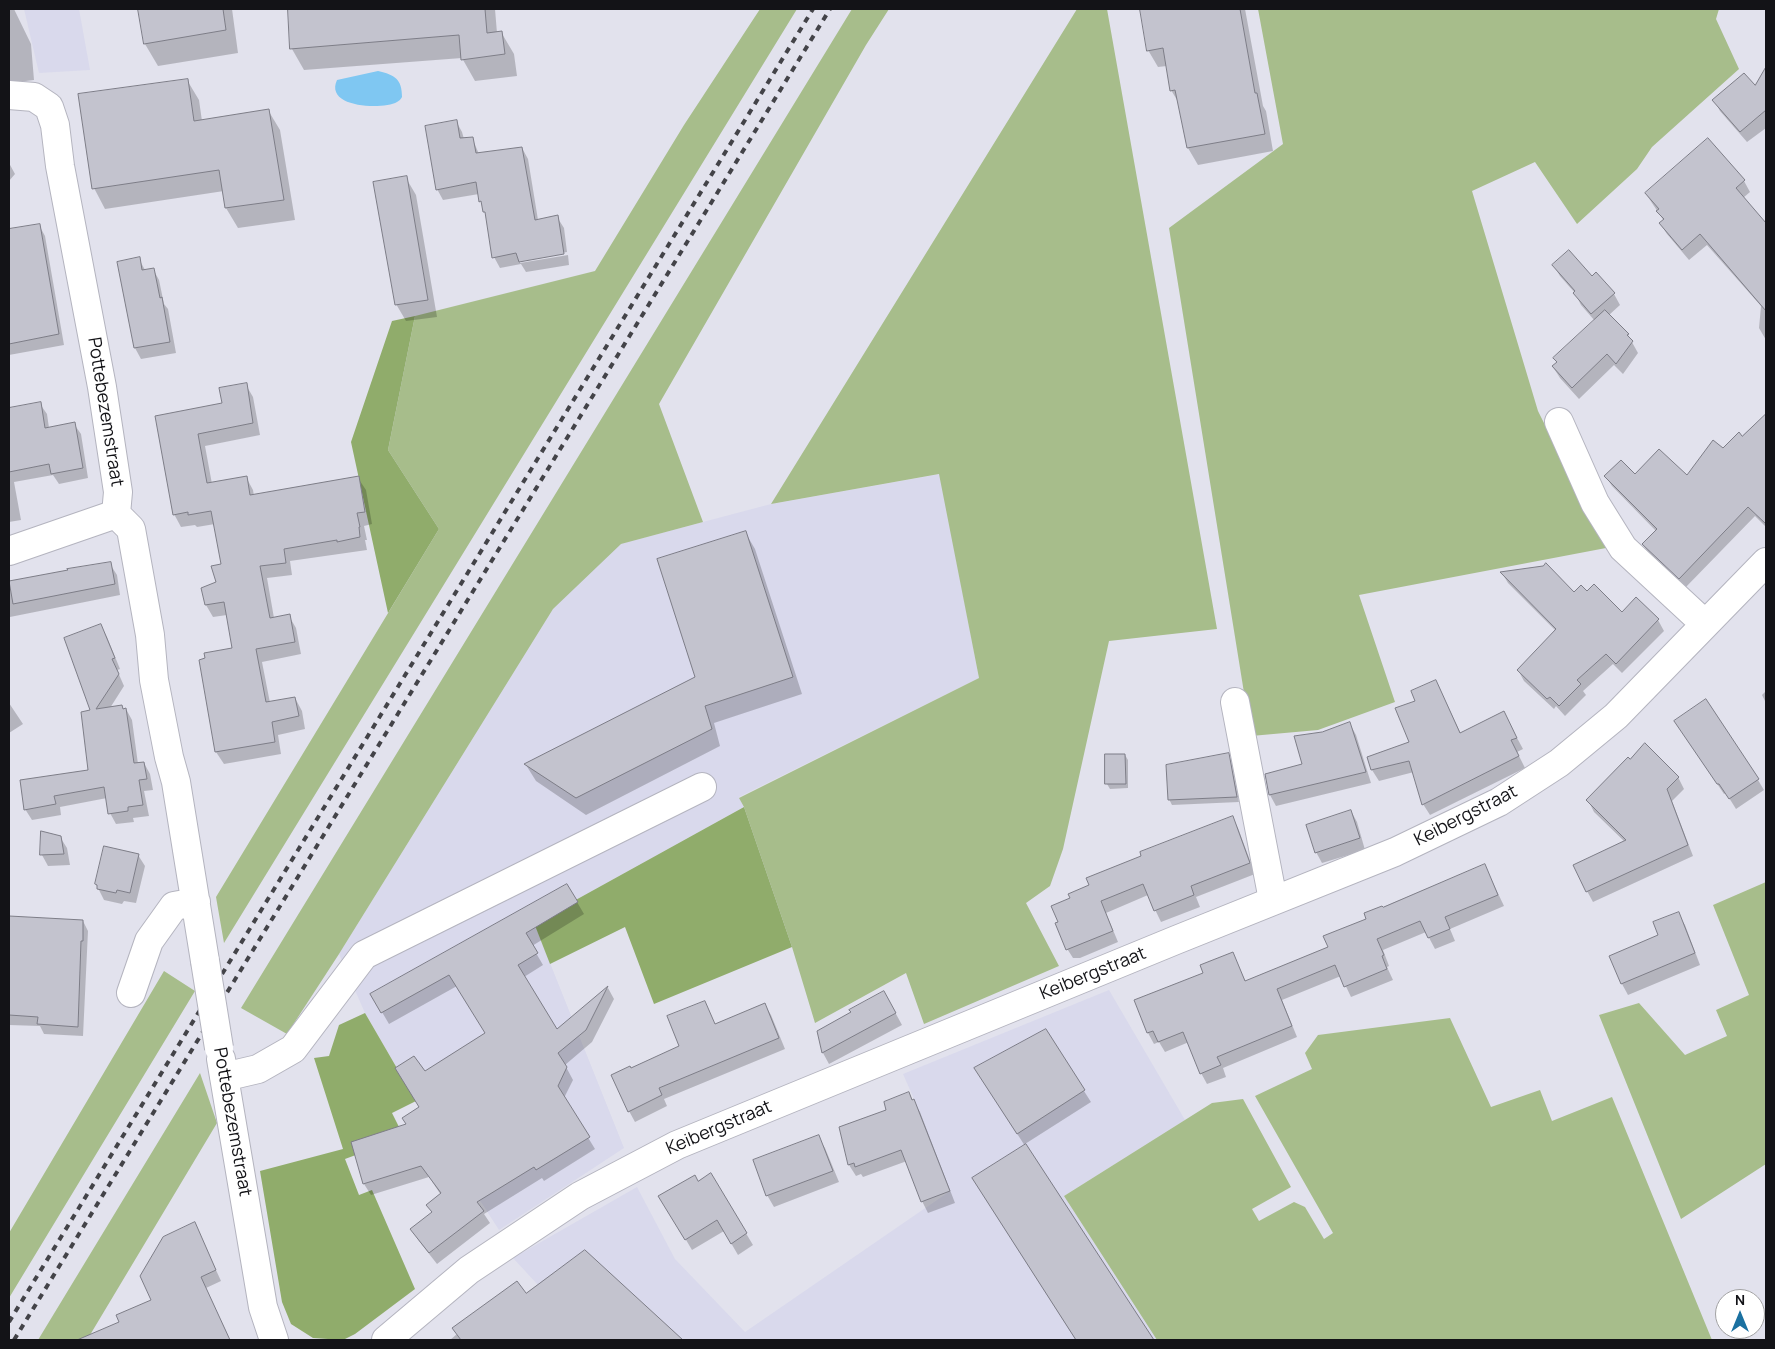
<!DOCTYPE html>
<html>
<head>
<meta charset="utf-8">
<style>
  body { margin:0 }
  #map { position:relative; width:1775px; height:1349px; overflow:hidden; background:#e2e2ed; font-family:Manrope,sans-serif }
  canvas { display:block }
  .frame { position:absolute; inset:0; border:10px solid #131317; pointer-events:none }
  .north { position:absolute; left:1715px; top:1289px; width:50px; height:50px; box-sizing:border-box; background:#fff; border:1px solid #a1a1a2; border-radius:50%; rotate:0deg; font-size:14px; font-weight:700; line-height:20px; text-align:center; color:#131317 }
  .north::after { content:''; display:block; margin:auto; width:18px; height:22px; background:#1b71a1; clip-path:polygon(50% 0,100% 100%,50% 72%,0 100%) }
</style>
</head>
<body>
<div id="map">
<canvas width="1775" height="1349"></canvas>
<div class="frame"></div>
<div class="north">N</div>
</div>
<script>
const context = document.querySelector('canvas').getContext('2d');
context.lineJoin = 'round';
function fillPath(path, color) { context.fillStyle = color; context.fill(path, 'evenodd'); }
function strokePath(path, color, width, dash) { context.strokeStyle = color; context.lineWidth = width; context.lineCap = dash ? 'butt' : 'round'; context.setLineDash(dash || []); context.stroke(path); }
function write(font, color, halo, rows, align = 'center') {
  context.font = font + ' Manrope,sans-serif'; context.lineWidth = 5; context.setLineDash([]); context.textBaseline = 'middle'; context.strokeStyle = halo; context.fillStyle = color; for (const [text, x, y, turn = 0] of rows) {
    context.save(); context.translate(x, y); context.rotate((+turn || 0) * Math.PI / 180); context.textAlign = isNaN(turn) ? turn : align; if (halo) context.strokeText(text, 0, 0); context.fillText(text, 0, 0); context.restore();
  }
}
fillPath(new Path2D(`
  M24,9H79L90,70L39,73Z
  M940,474L979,678L739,797L744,807L534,923L624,1148L499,1230L416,1101L365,1013L339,954L553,609L612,546L771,504Z
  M1109,990L1185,1120L1064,1196L1157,1340H598L538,1285L513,1258L637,1187L675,1259L745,1332L950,1191L914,1099L903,1074Z`), '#d9d9ec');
fillPath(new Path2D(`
  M760,9H797L224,943L216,897L439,529L388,450L415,316L595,271L684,125Z
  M852,9H889L866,45L659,404L703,522L621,544L553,609L339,954L287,1034L241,1008Z
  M1077,9H1107L1217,629L1109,641L1063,849L1050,886L1026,903L1059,966L924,1024L906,973L815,1023L792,947L744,807L739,798L979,678L939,474L771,504Z
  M1258,9H1719L1716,19L1739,69L1652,147L1637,169L1577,224L1535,162L1472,191L1538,411L1606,548L1359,595L1395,702L1318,730L1251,736L1169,228L1283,144Z
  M1766,882V1164L1681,1219L1599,1015L1639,1003L1685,1055L1727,1036L1716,1010L1749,995L1713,905Z
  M164,971L195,991L9,1298V1233Z
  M1450,1018L1491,1107L1540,1090L1552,1121L1612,1097L1712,1340H1157L1064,1196L1212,1103L1243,1099L1291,1187L1252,1209L1259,1221L1294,1202L1305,1207L1324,1239L1333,1233L1255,1096L1312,1069L1305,1053L1318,1035Z
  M200,1073L217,1123L87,1340H38Z`), '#a7bd8b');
fillPath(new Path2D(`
  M415,316L388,450L439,529L388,613L351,442L392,321Z
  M744,807L792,947L654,1004L625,927L550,964L534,923Z
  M365,1013L416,1101L392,1113L404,1137L345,1159L359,1195L372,1190L415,1289L355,1334L343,1340L313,1338L291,1324L282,1302L260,1171L343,1149L314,1058L329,1056L339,1025Z`), '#90ac6b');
fillPath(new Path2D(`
  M378,71C395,75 402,79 402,97C401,99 399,101 397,102C383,110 324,108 337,80Z`), '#7fc7f2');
fillPath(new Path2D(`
  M9,9H14L31,44L34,80L9,83Z
  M139,9H232L238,53L158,66L145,44Z
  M289,9H495L497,33L501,32L514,54L517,76L475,81L462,58L304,70L292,49Z
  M1147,9H1245L1263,106L1266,111L1273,151L1198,165L1188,148L1180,105L1171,90L1167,66L1158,67L1148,50L1141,10Z
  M187,80L199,100L202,121L268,110L280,130L295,220L238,228L226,208L224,191L105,209L94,188Z
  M1765,86L1766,88V128L1747,142L1720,111L1714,100Z
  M456,121L462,132L464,139L472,138L479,154L522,148L528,159L538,220L557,217L564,228L567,252L520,261V263L568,255L569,265L526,272L521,264L500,268L494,257L487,215L479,194L443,200L437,189Z
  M9,163L15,174L9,181Z
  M406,178L416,195L437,317L406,321L396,304Z
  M1744,181L1750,192L1743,198L1766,225V340L1759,328L1761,306L1707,245L1689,260L1667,234L1660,223L1664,221L1646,194Z
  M39,225L45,236L64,345L9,355V238H12L9,230Z
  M139,259L145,270L153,269L159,280L164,304L168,309L176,353L141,359L135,348L119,263Z
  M1553,265L1592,278L1596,274L1614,294L1620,305L1609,315L1628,335L1638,353L1623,374L1614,365L1579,399L1560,378L1553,367L1595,321L1581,305L1575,293L1560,276Z
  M246,385L253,397L260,435L205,446L212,484L246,477L253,490L254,496L358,478L366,490L372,524L364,526L367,540H365L367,550L290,561L292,575L267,578L274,618L289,616L296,628L301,654L262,662L270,703L295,698L302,711L305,729L278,735L281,754L224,764L216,752L233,649L227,615L213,617L206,605L217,583L222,565L215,524L197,527L195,525L181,527L174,514L157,417L223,404Z
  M40,404L47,414L49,428L74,424L81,434L88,478L59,484L53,475L14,482L21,520L9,522V410Z
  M1759,422L1766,430V527L1755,516L1685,588L1649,554L1643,544L1656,531L1612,486L1606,477H1687L1723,449L1742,437Z
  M745,532L755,549L802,694L714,723L720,746L586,815L536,781L526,765L697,678Z
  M110,564L117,575L120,595L10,617L9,615V582Z
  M1502,573L1574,594L1587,593L1622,614L1658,620L1664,631L1622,673L1613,664L1583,691L1586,695L1565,716L1556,706L1554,709L1524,681L1518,670L1556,631L1508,583Z
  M101,626L107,637L120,669L117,670L124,686L110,708L126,709L132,720L138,764L144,763L150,774L153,790L144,791L149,816L133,818L134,822L116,824L110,813L107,798L60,807L61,815L32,820L25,809L90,771L92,711Z
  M1436,681L1461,734L1509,723L1523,749L1517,752L1525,768L1430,815L1423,804L1414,772L1379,781L1372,770L1369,758L1411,742L1417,702Z
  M1766,691V703L1762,695Z
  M9,703L23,724L9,733Z
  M1350,724L1356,735L1371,783L1276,806L1270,795Z
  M1682,732L1758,780L1764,790L1736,809L1726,793L1724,794Z
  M1228,754L1231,759L1239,802L1172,805L1169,799Z
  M1125,755L1128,760V788L1110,789L1107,784Z
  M1678,777L1684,789L1672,801L1693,856L1593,902L1587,891L1625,842L1594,812L1588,800Z
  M1351,811L1357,822L1365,850L1322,863L1316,852Z
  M1232,817L1238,828L1255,874L1196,897L1200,907L1161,922L1148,895L1106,913L1118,942L1080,958H1073L1066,947L1059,923L1072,898L1091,885L1142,856Z
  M60,837L67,848L70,865L48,866L42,855Z
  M138,855L145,866L136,903L124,901L122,904L104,900L96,884Z
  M1485,866L1504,906L1450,929L1455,941L1435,949L1426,932L1383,950L1389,966L1387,967L1393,980L1351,997L1341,976L1282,1000L1297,1037L1223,1068L1226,1077L1207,1084L1201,1073L1189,1042L1165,1052L1159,1042L1154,1044L1148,1033L1135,1001L1205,974L1232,954L1246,982L1329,947L1382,909Z
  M567,885L584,914L532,946L543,965L524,977L557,1031L608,988L614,999L592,1042L565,1065L573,1080L564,1098L595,1149L544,1181L542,1178L484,1214L490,1223L437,1264L419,1241L412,1229L432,1213L428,1205L441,1195L429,1177L371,1195L364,1184L420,1108L424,1073L486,1033L457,986L389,1024L372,995Z
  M1678,914L1685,925L1700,965L1628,995L1622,984Z
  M9,917L83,921L88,931L83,1036L44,1034L40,1026L9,1025Z
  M884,992L902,1025L829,1064L823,1053L818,1032Z
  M765,1005L771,1015L785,1049L664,1099L667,1106L635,1122L629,1111L630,1070L680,1047L715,1025Z
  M1045,1030L1091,1102L1025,1144L1152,1340H1076L984,1196L1025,1146L982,1079Z
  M909,1094L920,1112L955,1203L928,1213L922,1201L907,1161L863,1177L861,1174L856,1176L849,1165L841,1128L887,1110Z
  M818,1137L825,1148L839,1182L774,1207L767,1195Z
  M711,1175L753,1245L738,1255L724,1231L692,1250L660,1196L698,1182Z
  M200,1235L221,1281L206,1288L230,1340H116L110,1327L120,1322L152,1301Z
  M585,1251L681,1340H450L457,1334L526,1295Z`), '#0003');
const building = new Path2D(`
  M138,9H223L226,30L144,44Z
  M288,9H485L487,33L502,31L505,54L461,60L459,35L290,49Z
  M1140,9H1240L1255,93H1257L1265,134L1187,148L1175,90L1170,91L1163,48L1147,51Z
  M1766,67V110L1740,132L1712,100L1744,73L1755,85Z
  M188,79L194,121L269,109L284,200L225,208L219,170L92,189L78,94Z
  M457,120L460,138L473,137L476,153L522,147L535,220L558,215L564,254L519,262L516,253L492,258L485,212H483L481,201L479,202L476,182L436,190L425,126Z
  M1708,138L1745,180L1736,188L1766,223V311L1700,234L1682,250L1659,223L1664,219L1656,211L1659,209L1645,193Z
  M407,176L428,300L395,305L373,182Z
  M40,224L59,334L9,344V229Z
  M1569,250L1592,276L1596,272L1615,293L1591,314L1573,293L1575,291L1552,265Z
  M140,257L142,270L154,268L160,298L162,297L170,342L134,348L117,262Z
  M1605,310L1629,334L1627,335L1633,341L1616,364L1607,354L1572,388L1552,366L1557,362L1553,358Z
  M247,383L253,423L198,434L207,483L247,476L250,495L359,476L365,512L357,513L360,527H359L360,537L337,542V540L284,549L286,563L260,566L270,618L290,614L295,642L256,649L266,702L295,697L299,716L272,722L275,742L215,752L199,660L205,658L204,653L232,648L224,602L205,605L201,588L216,582L211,566L221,564L211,511L188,515V512L173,515L155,416L222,403L219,388Z
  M41,402L45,428L75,422L83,468L51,474L49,464L9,472V408Z
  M1766,414V524L1748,507L1679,579L1642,544L1657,529L1604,476L1621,460L1635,474L1659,449L1687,475L1713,440L1723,448L1739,432L1742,436Z
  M746,531L793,677L705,706L712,729L576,798L524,764L695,677L657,559Z
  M111,562L115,584L13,604L9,581L68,570L67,569Z
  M1546,563L1574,592L1581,585L1587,591L1594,584L1622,612L1636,597L1659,619L1616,664L1606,654L1577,680L1581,684L1559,706L1550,697L1547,699L1517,670L1556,629L1500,572L1543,566Z
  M101,624L115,658L112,659L119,674L96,709L122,705L123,709L126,708L134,763L144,762L147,779L139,780L143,805L128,807V811L108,814L104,787L54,796L56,804L24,810L20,780L88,770L81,712L90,710L64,638Z
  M1436,680L1460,733L1504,711L1517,738L1511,740L1519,756L1422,805L1409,761L1371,770L1367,757L1409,742L1395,708L1415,701L1411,691Z
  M1706,699L1759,779L1729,799L1719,784H1717L1674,721Z
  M1350,722L1366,772L1269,795L1265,774L1302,764L1294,736L1322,732Z
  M1645,743L1679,777L1667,789L1688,845L1586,892L1573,865L1626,840L1586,800L1628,757L1630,759Z
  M1229,753L1237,797L1168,800L1166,765Z
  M1105,754H1125L1126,784H1105Z
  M1351,810L1360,838L1315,853L1306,825Z
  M1233,816L1250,863L1191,886L1194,895L1154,911L1143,884L1101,901L1113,931L1066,950L1055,923L1058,922L1051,906L1070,898L1068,894L1089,885L1086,878L1141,856L1140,852Z
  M41,831L61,836L64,854L40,855Z
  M104,846L139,854L130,893L117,890L116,893L97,889V885L95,884Z
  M1485,864L1498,895L1445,917L1450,929L1428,938L1420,921L1377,939L1384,955L1382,956L1387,969L1344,987L1335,965L1277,989L1292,1026L1217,1057L1221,1065L1200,1074L1183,1032L1158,1042L1153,1031L1147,1033L1134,1000L1203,973L1200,965L1233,952L1245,981L1328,947L1323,936L1366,919L1364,913L1382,906L1383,907Z
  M567,884L578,902L526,933L538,953L518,965L557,1029L608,986L586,1030L558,1053L567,1067L558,1086L590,1137L536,1170L534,1167L477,1202L484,1211L429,1253L410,1229L432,1212L426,1205L441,1193L421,1166L363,1184L351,1142L406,1124L402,1118L419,1107L395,1068L414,1056L425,1071L485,1033L449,975L381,1013L370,994Z
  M1679,912L1695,953L1621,984L1609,956L1658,935L1653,922Z
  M9,916L83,920V941H81L78,1027L37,1024L38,1017L9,1015Z
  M884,991L896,1013L822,1053L817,1031L851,1012L849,1010Z
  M705,1001L715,1024L765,1003L779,1038L659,1088L662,1095L628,1112L611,1075L630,1066L631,1068L679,1046L667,1016Z
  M1046,1029L1085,1090L1017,1134L974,1068Z
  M909,1092L912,1100L914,1099L950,1191L921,1202L901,1150L855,1167L854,1163L848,1165L839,1127L886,1110L884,1102Z
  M819,1135L833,1171L766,1196L753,1160Z
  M1026,1144L1154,1340H1076L972,1178Z
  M711,1173L747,1233L731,1244L717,1220L685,1240L658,1196L695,1175L698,1181Z
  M195,1222L216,1270L201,1277L230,1340H77L119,1322L116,1315L151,1300L140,1276L163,1237Z
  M585,1250L683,1340H461L452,1328L517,1281L526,1293Z`);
fillPath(building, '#c3c3ce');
strokePath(building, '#7d7d87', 1);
const minor = new Path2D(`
  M9,95L34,97L49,107L55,125L60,166L102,387L118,492L116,514
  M1559,422L1595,503L1623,548L1705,624
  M116,514L131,529L150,635L154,680L169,757L176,782L205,961
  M9,551L116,514
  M1235,702L1273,900
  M131,993L149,941L174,906L196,902
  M221,1059L263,1307L274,1340
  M224,1077L258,1069L293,1049L364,955L702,787
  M386,1340L469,1270L580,1196L677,1145L1176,940L1395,852L1499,802L1559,763L1616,716L1766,562`);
strokePath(minor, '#b4b4bf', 30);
strokePath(minor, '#fff', 28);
strokePath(new Path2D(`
  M9,1322L813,9
  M14,1340L830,9`), '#434348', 4, [6, 6]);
const minorBridge = new Path2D(`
  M205,961L219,1048`);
strokePath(minorBridge, '#b4b4bf', 30, []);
strokePath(minorBridge, '#fff', 28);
write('18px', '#131317', '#fff', [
  ["Pottebezemstraat",105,412,81],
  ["Keibergstraat",1466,816,-27],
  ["Keibergstraat",1093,974,-22],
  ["Pottebezemstraat",232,1122,80],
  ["Keibergstraat",719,1128,-23]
]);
</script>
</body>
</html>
